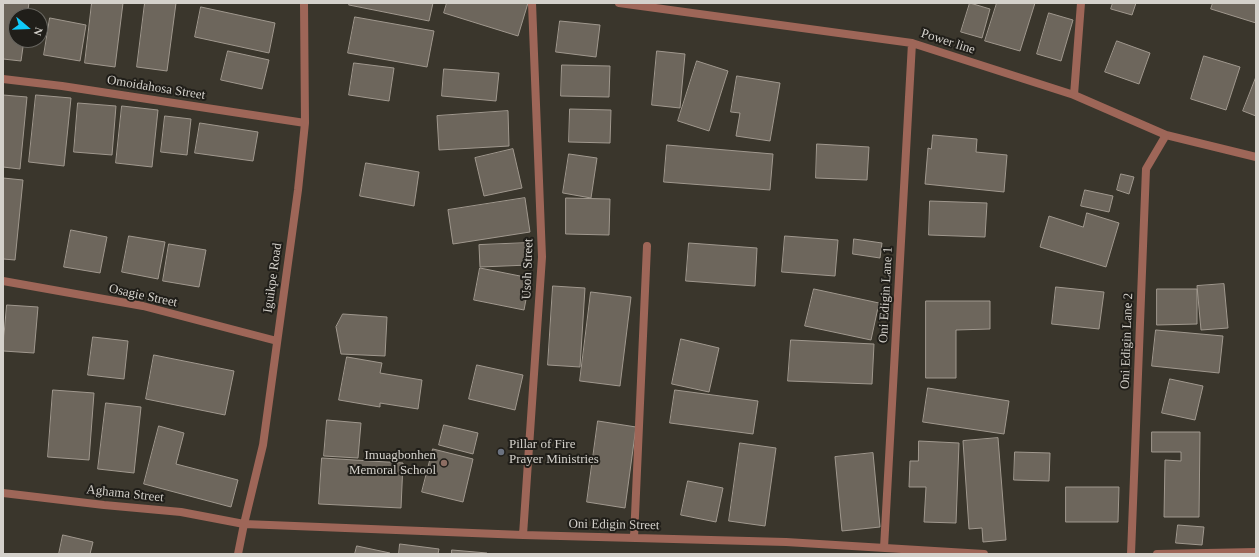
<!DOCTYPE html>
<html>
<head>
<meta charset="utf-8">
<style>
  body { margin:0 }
  #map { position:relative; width:1259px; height:557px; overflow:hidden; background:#3a362c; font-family:"Times New Roman",serif }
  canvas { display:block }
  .frame { position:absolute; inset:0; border:4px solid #d4d1cb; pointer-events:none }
  .north { position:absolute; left:8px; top:8px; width:40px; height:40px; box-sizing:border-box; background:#201e19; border:1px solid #686660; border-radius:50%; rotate:109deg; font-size:11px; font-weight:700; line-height:16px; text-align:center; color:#d4d1cb }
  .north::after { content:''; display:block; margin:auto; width:14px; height:18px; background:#0fcafa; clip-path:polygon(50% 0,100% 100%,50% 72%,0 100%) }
</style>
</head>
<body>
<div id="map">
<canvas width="1259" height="557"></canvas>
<div class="frame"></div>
<div class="north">N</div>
</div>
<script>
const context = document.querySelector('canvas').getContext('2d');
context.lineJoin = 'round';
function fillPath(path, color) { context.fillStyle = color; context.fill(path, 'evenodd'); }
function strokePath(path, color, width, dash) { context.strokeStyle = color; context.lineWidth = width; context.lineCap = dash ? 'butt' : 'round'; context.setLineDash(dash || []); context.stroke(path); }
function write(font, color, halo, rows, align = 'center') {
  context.font = font + ' "Times New Roman",serif'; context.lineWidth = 4; context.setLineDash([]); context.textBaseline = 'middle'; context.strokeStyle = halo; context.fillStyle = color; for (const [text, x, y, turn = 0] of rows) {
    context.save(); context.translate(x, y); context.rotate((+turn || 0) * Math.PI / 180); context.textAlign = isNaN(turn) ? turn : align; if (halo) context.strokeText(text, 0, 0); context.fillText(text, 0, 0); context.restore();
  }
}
const building = new Path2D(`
  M3,3H29L27,16H16V40H24L21,61L3,59Z
  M92,3H123L115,67L85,63Z
  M145,3H176L167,71L137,67Z
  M350,3H433L429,21L349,5Z
  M447,3H528L518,36L444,13Z
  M970,3L990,9L982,38L961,32Z
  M997,3H1035L1020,51L985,41Z
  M1113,3H1136L1132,15L1111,9Z
  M1213,3H1256V23L1211,9Z
  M201,7L275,23L269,53L195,37Z
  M1049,13L1073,20L1061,61L1037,54Z
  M355,17L434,31L427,67L348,53Z
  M50,18L86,25L80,61L44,55Z
  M560,21L600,25L596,57L556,52Z
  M1117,41L1150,53L1139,84L1105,72Z
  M228,51L269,60L262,89L221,80Z
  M657,51L685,54L680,108L652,105Z
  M1204,56L1240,67L1226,110L1191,99Z
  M697,61L728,71L709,131L678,121Z
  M354,63L394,68L389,101L349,95Z
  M562,65L610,66L609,97L561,96Z
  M444,69L499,73L496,101L442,96Z
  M737,76L780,83L770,141L736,136L740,113L731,112Z
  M1256,77V116L1243,111Z
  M3,95L27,97L20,169L3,167Z
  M36,95L71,98L64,166L29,162Z
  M78,103L116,106L112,155L74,152Z
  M122,106L158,110L152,167L116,163Z
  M570,109L611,110L610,143L569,142Z
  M508,111L509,146L439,150L437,116Z
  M165,116L191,119L187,155L161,152Z
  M200,123L258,132L253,161L195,153Z
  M933,135L977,139L976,152L1007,155L1004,192L925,184L928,148L931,149Z
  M817,144L869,147L867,180L816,178Z
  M667,145L773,154L770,190L664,182Z
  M513,149L522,188L484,196L475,158Z
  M569,154L597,158L591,198L563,193Z
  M366,163L419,172L414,206L360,196Z
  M1121,174L1134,177L1129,194L1117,190Z
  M3,178L23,180L15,260L3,259Z
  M1085,190L1113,196L1109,212L1081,206Z
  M525,198L530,232L453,244L448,210Z
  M566,198L610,199L609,235L566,234Z
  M930,201L987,203L985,237L929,235Z
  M1087,213L1119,223L1106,267L1040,247L1049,216L1083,227Z
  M71,230L107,237L100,273L64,267Z
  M129,236L165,242L158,279L122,272Z
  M785,236L838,240L835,276L782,272Z
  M854,239L882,243L880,258L853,254Z
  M528,243L529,265L480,267L479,245Z
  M689,243L757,248L755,286L686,281Z
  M169,244L206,250L199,287L163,281Z
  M480,268L530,278L524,310L474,300Z
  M1224,284L1228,328L1201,330L1197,286Z
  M553,286L585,288L580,367L548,365Z
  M1056,287L1104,292L1099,329L1052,324Z
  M814,289L879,303L871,340L805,326Z
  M1157,289H1197V324L1157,325Z
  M591,292L631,297L620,386L580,381Z
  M926,301H990V329L956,330V378H926Z
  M7,305L38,307L34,353L3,351Z
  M343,314L387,317L385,356L341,354L336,327Z
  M1156,330L1223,336L1219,373L1152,366Z
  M93,337L128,341L124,379L88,375Z
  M681,339L719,348L709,392L672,384Z
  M791,340L874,344L872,384L788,381Z
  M154,355L234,371L225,415L146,399Z
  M347,357L382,363L380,373L422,380L418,409L380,403V407L339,400Z
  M477,365L523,375L515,410L469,399Z
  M1170,379L1203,386L1195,420L1162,413Z
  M928,388L1009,401L1004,434L923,422Z
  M53,390L94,393L89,460L48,457Z
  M675,390L758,401L753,434L670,423Z
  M106,403L141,407L134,473L98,469Z
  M327,420L361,423L358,458L324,456Z
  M598,421L636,427L625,508L587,502Z
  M444,425L478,433L473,454L439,445Z
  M159,426L184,433L176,464L238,480L231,507L144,484Z
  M1152,432H1200L1199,517H1164L1165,460L1181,461V452H1152Z
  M998,438L1006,540L983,542L982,528L969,529L963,441Z
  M919,441L959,443L956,523L924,522L926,487H909L910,461H918Z
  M740,443L776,448L765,526L729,521Z
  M433,449L473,459L463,502L422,492Z
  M1015,452L1050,453L1049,481L1014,480Z
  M873,453L880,527L842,531L835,457Z
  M322,458L403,463L401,508L319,504Z
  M688,481L723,488L716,522L681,515Z
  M1066,487H1119L1118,522H1066Z
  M1178,525L1204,527L1202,545L1176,543Z
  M63,535L93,542L90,554H59Z
  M400,544L439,549L438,554H399Z
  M357,546L390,553V554H355Z
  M452,550L487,553V554H452Z`);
fillPath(building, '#6d665c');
strokePath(building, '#a0988e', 1);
strokePath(new Path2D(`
  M619,3L912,43L1074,95L1166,135L1256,157
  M3,79L62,86L305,123
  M1074,95L1081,3
  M3,281L143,306L277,341
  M3,493L104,505L181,512L244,524L523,535L786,542L984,554
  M523,535L542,257L532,3
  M634,538L647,246
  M884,548L912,43
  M238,554L244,524L263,445L298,190L305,123L304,3
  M1131,554L1146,169L1166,135
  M1157,554L1256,552`), '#9e6658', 8);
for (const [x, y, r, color] of [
  [501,452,4,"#6b7280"],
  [444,463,4,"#8d6e63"]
]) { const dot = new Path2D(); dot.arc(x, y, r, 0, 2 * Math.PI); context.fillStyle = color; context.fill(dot); strokePath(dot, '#201e19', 1.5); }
write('13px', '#d4d1cb', '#201e19', [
  ["Power line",948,42,18],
  ["Omoidahosa Street",156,88,9],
  ["Usoh Street",528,269,-88],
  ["Iguikpe Road",273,278,-82],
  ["Oni Edigin Lane 1",886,295,-87],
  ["Osagie Street",143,296,12],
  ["Oni Edigin Lane 2",1127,341,-88],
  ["Aghama Street",125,494,6],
  ["Oni Edigin Street",614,525,1]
]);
write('13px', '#d4d1cb', '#201e19', [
  ["Pillar of Fire",509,445],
  ["Prayer Ministries",509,460],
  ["Imuagbonhen",436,456,"right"],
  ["Memoral School",436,471,"right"]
], 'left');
</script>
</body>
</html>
